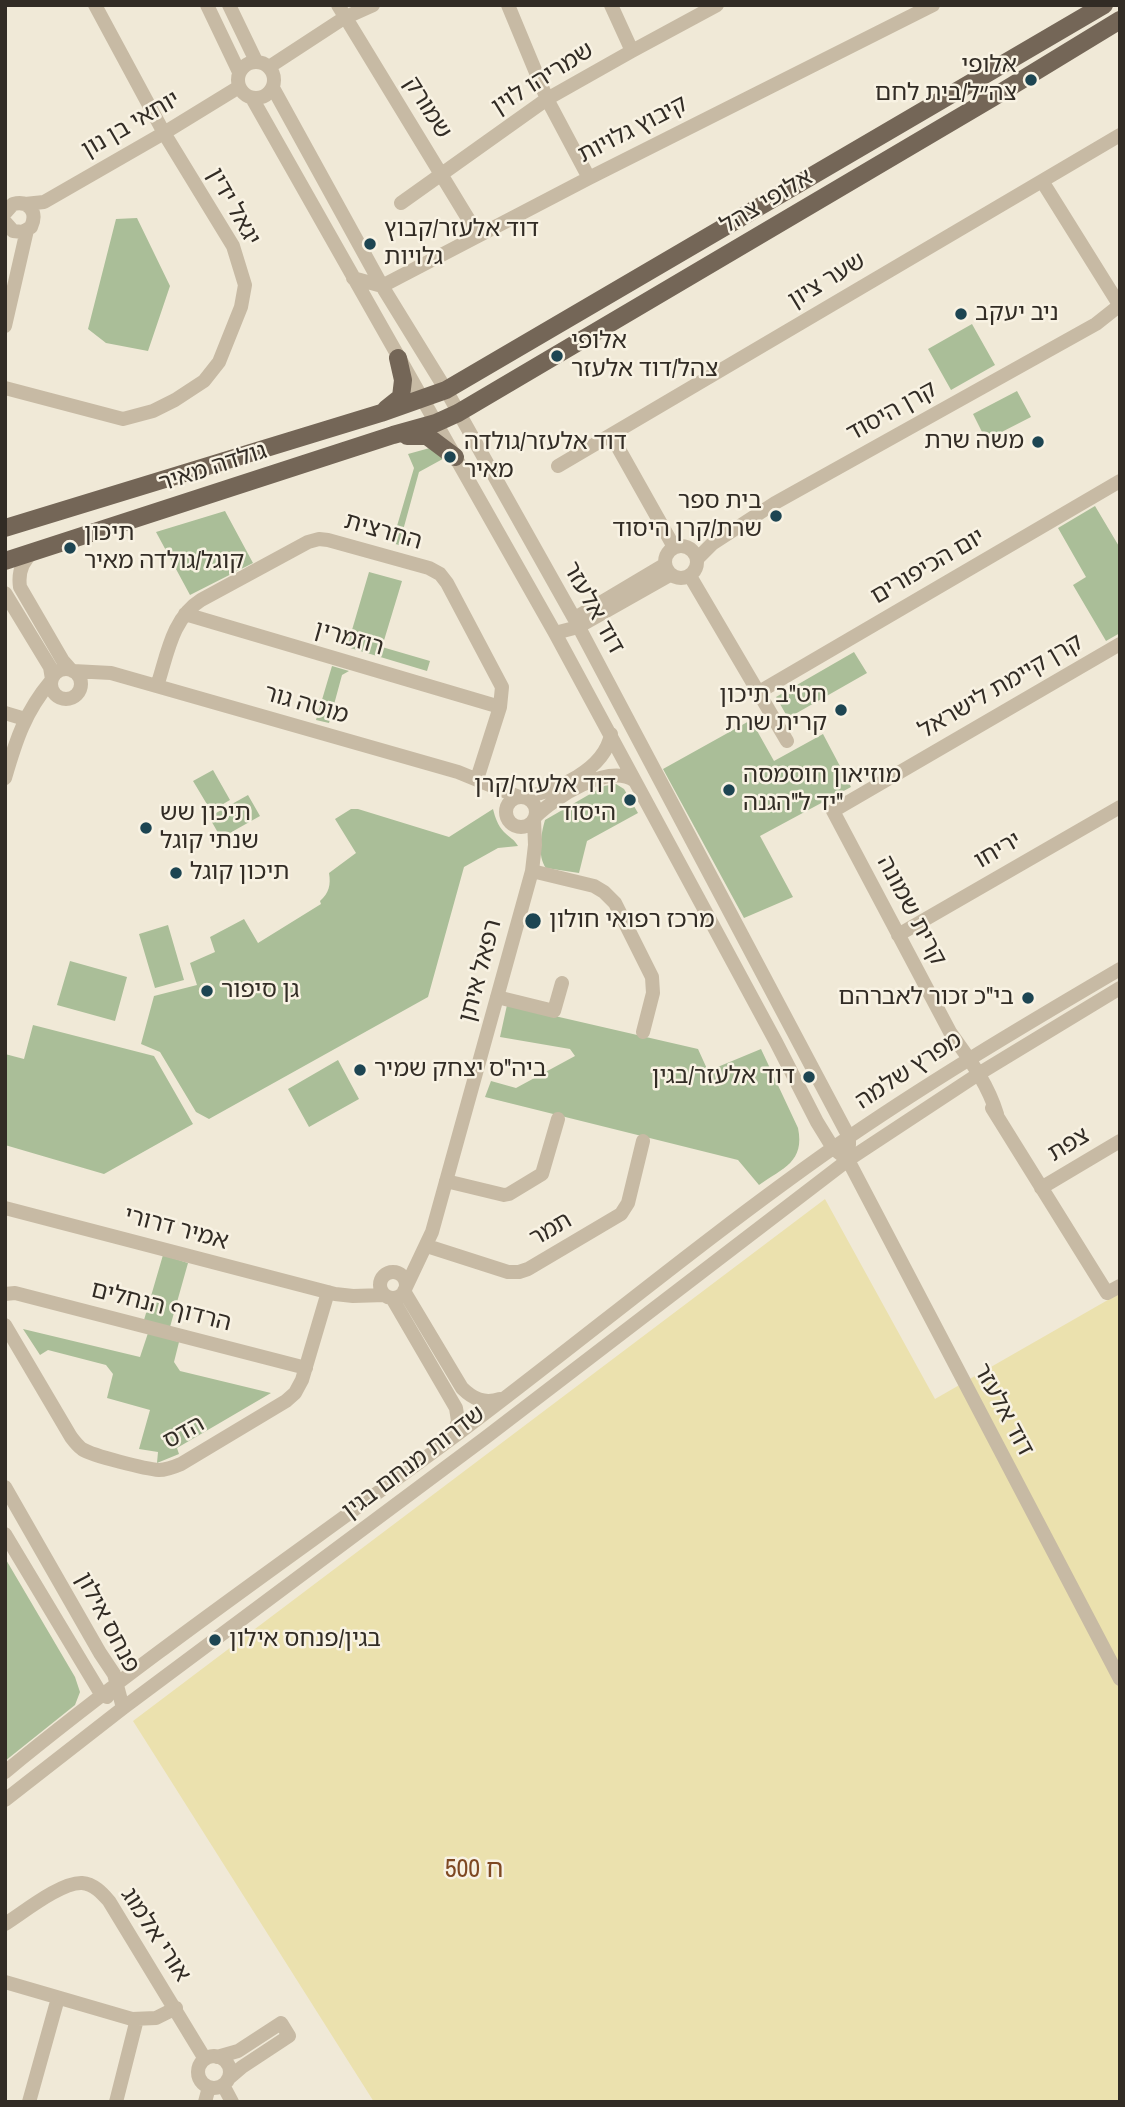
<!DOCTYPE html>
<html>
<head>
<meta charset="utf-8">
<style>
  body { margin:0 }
  #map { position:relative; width:1125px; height:2107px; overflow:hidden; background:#f0e9d7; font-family:"Archivo Narrow",sans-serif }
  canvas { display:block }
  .frame { position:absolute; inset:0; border:7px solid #322c25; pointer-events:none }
</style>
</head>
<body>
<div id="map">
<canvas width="1125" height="2107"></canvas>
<div class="frame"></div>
</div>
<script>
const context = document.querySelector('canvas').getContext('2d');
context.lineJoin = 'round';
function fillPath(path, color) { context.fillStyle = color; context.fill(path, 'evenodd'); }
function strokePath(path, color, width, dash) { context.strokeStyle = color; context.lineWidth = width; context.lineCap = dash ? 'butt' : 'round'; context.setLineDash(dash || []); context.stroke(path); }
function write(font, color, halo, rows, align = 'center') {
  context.font = font + ' "Archivo Narrow","Noto Sans Hebrew",sans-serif'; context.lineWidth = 5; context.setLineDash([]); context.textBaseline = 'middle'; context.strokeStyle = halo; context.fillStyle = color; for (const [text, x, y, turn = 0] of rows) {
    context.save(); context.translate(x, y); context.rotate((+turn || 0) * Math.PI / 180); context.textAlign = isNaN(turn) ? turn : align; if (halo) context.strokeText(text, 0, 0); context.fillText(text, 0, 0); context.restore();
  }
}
fillPath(new Path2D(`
  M137,218L170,286L148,351L106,343L88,329L116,219Z
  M972,324L995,365L951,390L928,349Z
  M1017,391L1031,417L986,440L973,414Z
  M437,446L450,455L419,472L399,545L392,543L414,468L408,454Z
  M1095,506L1120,548V633L1106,641L1073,585L1086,577L1058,528Z
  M225,511L253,563L190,595L156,532Z
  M369,572L402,581L382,647L430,661L427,671L347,647Z
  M854,652L867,673L788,718L776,697Z
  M332,666L349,671L342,675L329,723L316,720Z
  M751,720L774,761L823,734L851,787L760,836L793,897L744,918L663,769Z
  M213,770L230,800L211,811L193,781Z
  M616,784L624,789L638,813L587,841L579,873L546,868C537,856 541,834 545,820L604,786Z
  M248,795L260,816L221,838L209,817Z
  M351,809H358L449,837L493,809C495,817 498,826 504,832C510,838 514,839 518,846L498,848L464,867L428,997L209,1119L196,1112L160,1052L141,1044L154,996L197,985L190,963L215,952L210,937L244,919L258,943L321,904L320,901C329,893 331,885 329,873L356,853L335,819Z
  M168,925L184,980L155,988L139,934Z
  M70,961L127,977L115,1021L57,1005Z
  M507,1005L698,1049L708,1071L761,1049L798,1128C805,1162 783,1168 759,1185L738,1160L485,1097L491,1081L516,1088L575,1056L570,1049L500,1037Z
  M33,1025L154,1056L193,1124L104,1174L5,1145V1054L24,1059Z
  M338,1060L359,1099L309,1127L288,1089Z
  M163,1255L188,1263L170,1327L144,1320Z
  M23,1329L140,1357L148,1333L179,1342L174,1362L180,1371L271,1393L177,1448L179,1454L157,1463L158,1452L139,1449L150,1410L107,1398L113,1374L106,1365L48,1350L40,1355Z
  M5,1558L75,1677L80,1692L75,1705L5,1761Z`), '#aabe98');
fillPath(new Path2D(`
  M825,1199L935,1399L1120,1293V2102H374L133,1721Z`), '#ebe1ae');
strokePath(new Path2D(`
  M207,5L239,72
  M229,5L256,61
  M338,5L478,235
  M508,5L547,99L589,178
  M611,5L632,51
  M238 80a18 18 0 1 1 36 0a18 18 0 1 1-36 0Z
  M269,67L344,18L373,5
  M273,88L382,286L446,390L574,618L849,1137V1145
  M252,98L555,633L776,1042L817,1122L833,1148L848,1160L1120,1679
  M1042,181L1120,306
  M401,203L547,99L632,51L717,5
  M25,204L44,202L164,133L239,87
  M5,213L13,204C29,200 38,212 31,227L23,232L13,231L5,222
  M353,278L382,286L589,178L933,5
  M5,326L27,230
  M5,388L123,419L153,411L175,400L204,381L219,362L241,307L245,285L233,246L164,133L95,5
  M611,435L674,547
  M558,466L1120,135
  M665 562a16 16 0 1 1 32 0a16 16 0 1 1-32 0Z
  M33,552C22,561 18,573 20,587L63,661L71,670
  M697,559L712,544L775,503L1096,324L1120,305
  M690,576L787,741
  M5,593L50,667L52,679
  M185,614L500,707
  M575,618L664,565
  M555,633L578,627L670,575
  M51 684a15 15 0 1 1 30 0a15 15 0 1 1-30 0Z
  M73,671L111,673L458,772L519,797
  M157,686C167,656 172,618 201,600L308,542L319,539L328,540L429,568L440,574L447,583L502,687L500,707L477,779
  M759,692L1120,481
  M5,713L25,719
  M5,778C16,740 25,712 51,681
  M524,797C556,791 605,770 611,734
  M506 812a15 15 0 1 1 30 0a15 15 0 1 1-30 0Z
  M535,817C554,798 609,762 635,781
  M532,871L594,886L604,892L615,903L652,977L653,993L643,1032
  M898,935L1120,807
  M497,997L554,1011L562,983
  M992,1108L1107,1293L1120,1286
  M997,1114C987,1082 969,1059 950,1032L833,811L1120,644
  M446,1181L504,1195L509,1194L542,1174L558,1119
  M1041,1188L1120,1141
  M5,1208L335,1294L353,1296L385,1295
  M427,1246L508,1272H519L528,1269L621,1214L628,1203L643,1141
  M380 1285a13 13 0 1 1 26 0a13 13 0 1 1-26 0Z
  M406,1287L432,1232L532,871L535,845L534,819
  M404,1291L462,1388C473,1399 484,1404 500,1399
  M5,1294L15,1293L306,1368
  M392,1298L456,1408L458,1421L453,1436
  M5,1325L71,1437C74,1441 78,1446 82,1449C93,1456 146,1469 159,1470C167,1470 174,1467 181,1464L286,1401L295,1393L302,1380L328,1292
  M5,1487L100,1653L114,1674L123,1708
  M5,1534L101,1694L107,1697
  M5,1772C151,1652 307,1546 459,1433C584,1339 705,1238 833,1148C925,1084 1023,1026 1120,969
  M5,1800L123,1708L485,1438L848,1160L980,1073L1120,988
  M5,1924C24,1912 61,1882 82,1883C94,1884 102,1893 109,1901L205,2059
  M5,1982L132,2019L156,2018L176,2008
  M198 2072a16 16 0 1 1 32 0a16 16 0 1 1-32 0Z
  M217,2057L238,2051L281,2023L289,2036L242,2067L228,2079
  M223,2085L232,2102
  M29,2102L58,1998
  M116,2102L137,2019
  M205,2102L209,2087`), '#c7baa4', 14);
strokePath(new Path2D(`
  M386,409L401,397L403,380L398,358
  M407,436H427L455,457
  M5,528L381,413L446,390L1104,5
  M5,561L393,435L436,423L458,413L992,98L1120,20`), '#746657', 18);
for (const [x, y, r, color] of [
  [1031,80,7,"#1d4552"],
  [370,244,7,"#1d4552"],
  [961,314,7,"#1d4552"],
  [557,356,7,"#1d4552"],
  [1038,442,7,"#1d4552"],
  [450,457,7,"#1d4552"],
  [776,516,7,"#1d4552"],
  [70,548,7,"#1d4552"],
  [841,710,7,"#1d4552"],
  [729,790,7,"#1d4552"],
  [630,800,7,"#1d4552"],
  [146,828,7,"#1d4552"],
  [176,873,7,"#1d4552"],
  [533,921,9,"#1d4552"],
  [207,991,7,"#1d4552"],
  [1028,998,7,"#1d4552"],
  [360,1070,7,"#1d4552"],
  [809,1077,7,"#1d4552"],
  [215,1640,7,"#1d4552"]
]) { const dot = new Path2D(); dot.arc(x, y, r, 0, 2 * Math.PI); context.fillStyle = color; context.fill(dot); strokePath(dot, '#f8f2e3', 2.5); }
write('24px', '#322c25', '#f8f2e3', [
  ["אלופי",1017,66,"right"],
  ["צה״ל/בית לחם",1017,94,"right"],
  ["דוד אלעזר/קבוץ",384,230],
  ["גלויות",384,258],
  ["ניב יעקב",975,314],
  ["אלופי",571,342],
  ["צהל/דוד אלעזר",571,370],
  ["משה שרת",1024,442,"right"],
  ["דוד אלעזר/גולדה",464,443],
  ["מאיר",464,471],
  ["בית ספר",762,502,"right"],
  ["שרת/קרן היסוד",762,530,"right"],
  ["תיכון",84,534],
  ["קוגל/גולדה מאיר",84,562],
  ["חט\"ב תיכון",827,696,"right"],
  ["קרית שרת",827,724,"right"],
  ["מוזיאון חוסמסה",743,776],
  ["יד ל\"הגנה\"",743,804],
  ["דוד אלעזר/קרן",616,786,"right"],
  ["היסוד",616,814,"right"],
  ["תיכון שש",160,814],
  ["שנתי קוגל",160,842],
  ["תיכון קוגל",190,873],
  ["מרכז רפואי חולון",549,921],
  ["גן סיפור",221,991],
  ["בי\"כ זכור לאברהם",1014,998,"right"],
  ["ביה\"ס יצחק שמיר",374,1070],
  ["דוד אלעזר/בגין",795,1077,"right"],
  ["בגין/פנחס אילון",229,1640]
], 'left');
write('24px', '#322c25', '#f8f2e3', [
  ["שמריהו לוין",543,79,-32],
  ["שמורק",427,108,58],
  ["יוחאי בן נון",131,125,-30],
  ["קיבוץ גלויות",633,130,-27],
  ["אלופי צהל",767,202,-31],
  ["יגאל ידין",233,207,61],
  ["שער ציון",827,281,-31],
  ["קרן היסוד",892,412,-29],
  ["גולדה מאיר",213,468,-18],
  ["החרצית",383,532,16],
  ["יום הכיפורים",928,567,-30],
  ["דוד אלעזר",593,608,61],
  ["רוזמרין",349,639,16],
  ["קרן קיימת לישראל",1001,687,-30],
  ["מוטה גור",306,705,16],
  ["יריחו",998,851,-30],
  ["קרית שמונה",911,911,62],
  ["רפאל איתן",481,971,-75],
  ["מפרץ שלמה",909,1071,-33],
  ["צפת",1069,1145,-31],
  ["אמיר דרורי",176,1229,15],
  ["תמר",551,1230,-30],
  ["הרדוף הנחלים",161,1307,14],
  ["דוד אלעזר",1003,1410,62],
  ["הדס",184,1433,-29],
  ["שדרות מנחם בגין",414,1463,-37],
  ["פנחס אילון",107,1623,62],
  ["אורי אלמוג",155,1935,57]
]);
write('26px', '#7e4822', '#f8f2e3', [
  ["ח 500",474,1870]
]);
</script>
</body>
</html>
